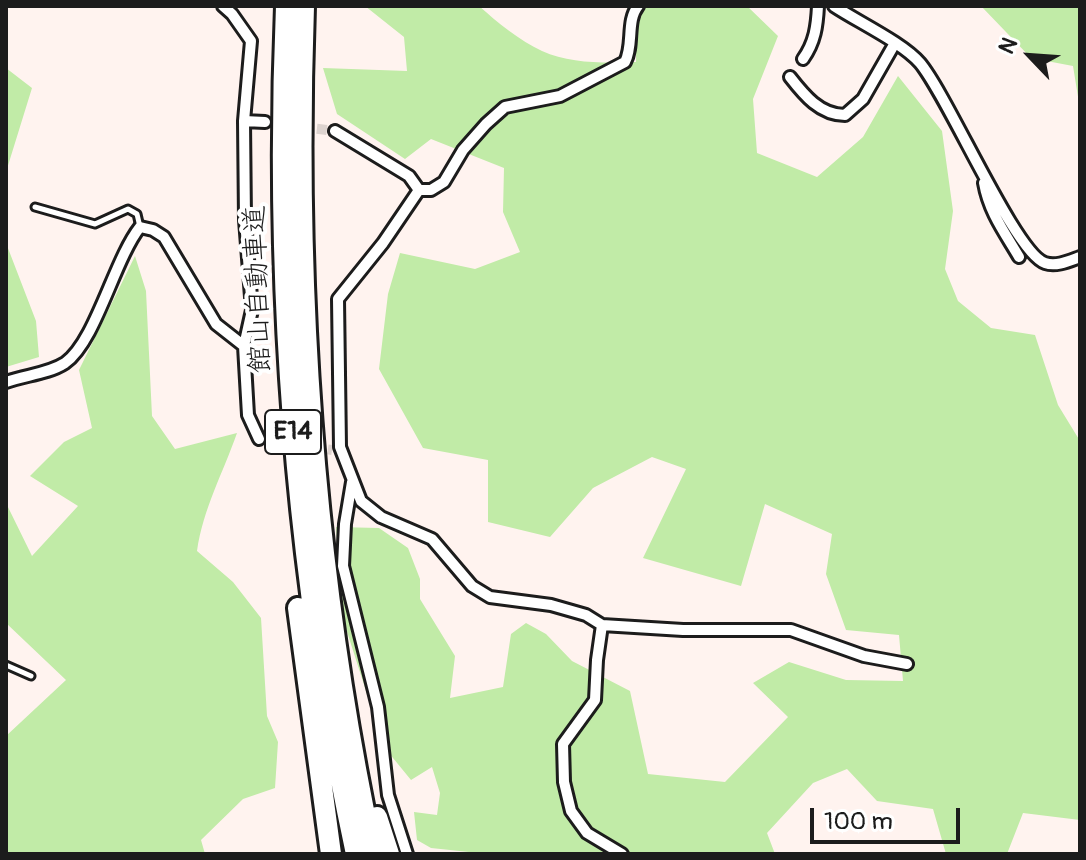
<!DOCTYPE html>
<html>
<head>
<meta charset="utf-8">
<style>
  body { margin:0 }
  #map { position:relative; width:1086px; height:860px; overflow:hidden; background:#fff3ef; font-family:Pangolin,sans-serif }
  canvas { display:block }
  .frame { position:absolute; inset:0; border:8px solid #1c1c1c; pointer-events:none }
  .north { position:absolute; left:990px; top:16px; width:80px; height:80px; -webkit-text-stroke:6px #fff; paint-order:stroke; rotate:295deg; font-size:22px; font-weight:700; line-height:32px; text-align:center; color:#1c1c1c }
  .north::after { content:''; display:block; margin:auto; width:28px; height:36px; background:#1c1c1c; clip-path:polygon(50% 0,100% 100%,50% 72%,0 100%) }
  .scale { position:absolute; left:810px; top:808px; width:150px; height:36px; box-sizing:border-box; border:4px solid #1c1c1c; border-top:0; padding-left:10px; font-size:24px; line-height:28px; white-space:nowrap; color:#1c1c1c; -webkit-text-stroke:6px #fff; paint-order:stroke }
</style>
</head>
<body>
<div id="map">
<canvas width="1086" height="860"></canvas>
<div class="frame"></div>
<div class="north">N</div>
<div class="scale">100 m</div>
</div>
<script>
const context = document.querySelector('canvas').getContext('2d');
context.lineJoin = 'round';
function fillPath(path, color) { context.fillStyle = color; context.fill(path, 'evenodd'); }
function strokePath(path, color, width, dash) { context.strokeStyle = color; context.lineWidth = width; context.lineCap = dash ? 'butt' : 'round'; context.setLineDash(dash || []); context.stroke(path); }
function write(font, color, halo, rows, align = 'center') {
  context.font = font + ' Pangolin,"Klee One",sans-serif'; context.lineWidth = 8; context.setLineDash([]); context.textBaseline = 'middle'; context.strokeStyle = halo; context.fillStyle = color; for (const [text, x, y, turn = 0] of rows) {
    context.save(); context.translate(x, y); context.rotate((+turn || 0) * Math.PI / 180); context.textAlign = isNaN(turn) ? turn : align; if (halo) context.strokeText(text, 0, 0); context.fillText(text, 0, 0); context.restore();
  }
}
fillPath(new Path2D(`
  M365,6H479C497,22 520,41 542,51C570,64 606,63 636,62V6H747L778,36L753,99L757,153L817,177L863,137L898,76L942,131L953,211L945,269L958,301L991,328L1035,335L1058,405L1080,441V820L1023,813L1007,854H946L933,809L877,801L847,769L813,783L767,833L775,854H488L431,848L417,840L414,812L437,815L440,793L432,767L411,780L384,747L341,613L336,527L379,528L408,548L420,579V599L455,656L450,698L503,687L511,634L526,623L546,634L572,661L630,691L648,774L725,782L788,717L753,683L789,662L846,680L903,681L899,635L846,630L826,574L832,534L765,504L741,586L643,558L686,469L652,457L593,488L550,537L488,522V460L423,448L379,369L388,294L400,253L475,269L520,252L503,212L504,168L431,139L405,159L337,114L323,68L407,71L404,37Z
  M981,6H1080V109L1073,66L1031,58Z
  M6,68L32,88L6,172Z
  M6,243L36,321L39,357L6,367Z
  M135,256L146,291L152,416L175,449L237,433C223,473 203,509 197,551L233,582L261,618L267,716L278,742L275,788L243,799L201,840L205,854H6V736L66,680L6,623V503L32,556L78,506L30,476L64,442L92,428L79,370Z`), '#c1eba7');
strokePath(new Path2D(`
  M302,127L335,131
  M259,439L297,445
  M313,447L332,450`), '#ddd3cf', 10, [10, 5]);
const service = new Path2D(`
  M35,207L95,224L128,209L137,214L140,227
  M6,665L31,676`);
const minor = new Path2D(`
  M223,6L232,14L251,41L244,121L245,220L252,310L244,346L248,415L259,439
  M834,6C858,22 903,43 920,63C949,98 1015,253 1045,263C1056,267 1069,261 1080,257
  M803,59C815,42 817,26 818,6
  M790,77C804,95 820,115 845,115L863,99L895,43
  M244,121L265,122
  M335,131L409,176L419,190
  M984,183C989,212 1005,233 1019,257
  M419,190L383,243L338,299L340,447L361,501L381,517L432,539L472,586L490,597L551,605L586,615L602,625L597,660L595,700L563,744L564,782L571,811L587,833L622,854
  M419,190H431L444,182L463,150L486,124L505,107L560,96L625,62C634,45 626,21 638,6
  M6,382C25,375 48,374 65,363C96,341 114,260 140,227L153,230L164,237L216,324L244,346
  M352,482L345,524L343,566L378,707L388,795L407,854
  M602,625L683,630H791L864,656L907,664`);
const motorway = new Path2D(`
  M286,6C274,291 296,575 356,854
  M304,6C294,292 313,574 373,854
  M298,608L331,854
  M377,817L389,854`);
strokePath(service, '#1c1c1c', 11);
strokePath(minor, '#1c1c1c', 16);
strokePath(motorway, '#1c1c1c', 26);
strokePath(service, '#fff', 5);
strokePath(minor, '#fff', 10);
strokePath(motorway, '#fff', 20);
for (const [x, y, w] of [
  [293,432,56]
]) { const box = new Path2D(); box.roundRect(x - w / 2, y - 22, w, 44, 6); context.fillStyle = '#fff'; context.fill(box); strokePath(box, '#1c1c1c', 2); }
write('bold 26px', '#1c1c1c', null, [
  ["E14",293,432]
]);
write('28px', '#1c1c1c', '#fff', [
  ["館山自動車道",259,289,-92]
]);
</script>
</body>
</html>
